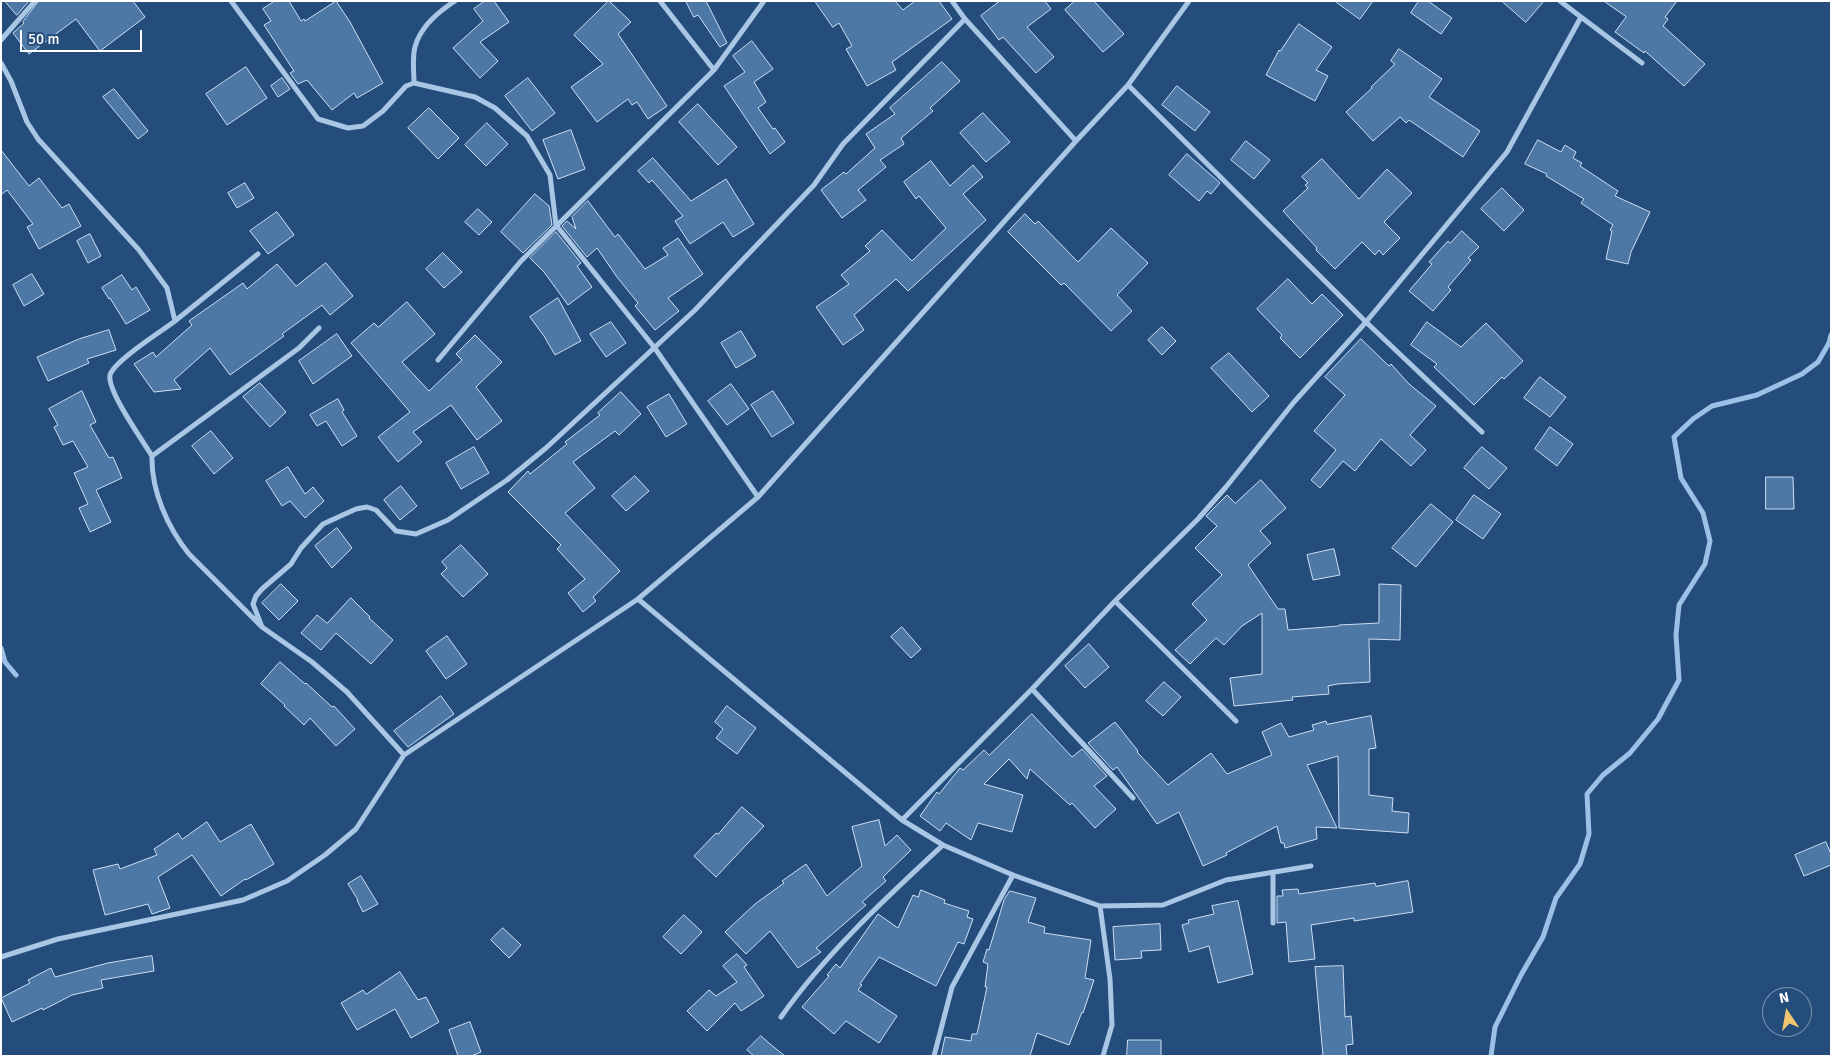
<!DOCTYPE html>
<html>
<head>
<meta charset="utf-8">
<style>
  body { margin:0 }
  #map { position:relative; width:1832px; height:1057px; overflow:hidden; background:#254d7c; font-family:Signika,sans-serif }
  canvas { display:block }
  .frame { position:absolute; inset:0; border:2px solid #fff; pointer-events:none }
  .north { position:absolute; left:1762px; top:987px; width:50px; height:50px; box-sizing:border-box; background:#254d7c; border:1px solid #7c94b0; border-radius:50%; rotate:348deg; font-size:14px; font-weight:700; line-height:20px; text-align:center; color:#fff }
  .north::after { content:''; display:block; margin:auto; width:18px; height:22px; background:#efc56d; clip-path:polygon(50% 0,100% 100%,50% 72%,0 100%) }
  .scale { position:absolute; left:20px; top:30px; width:122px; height:22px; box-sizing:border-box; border:2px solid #fff; border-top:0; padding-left:6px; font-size:15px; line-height:18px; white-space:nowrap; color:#fff; -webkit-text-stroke:4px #254d7c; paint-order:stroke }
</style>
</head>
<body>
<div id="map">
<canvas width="1832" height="1057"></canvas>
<div class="frame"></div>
<div class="north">N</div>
<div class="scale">50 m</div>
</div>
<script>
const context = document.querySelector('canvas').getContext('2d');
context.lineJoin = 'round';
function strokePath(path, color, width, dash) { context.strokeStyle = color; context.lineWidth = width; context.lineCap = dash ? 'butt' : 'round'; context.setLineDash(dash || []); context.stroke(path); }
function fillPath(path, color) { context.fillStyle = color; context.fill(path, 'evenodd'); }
strokePath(new Path2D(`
  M1,648L5,662L16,675
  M1491,1056L1495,1027L1521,975L1543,937L1556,898L1580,864L1589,834L1587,794L1603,775L1630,753L1658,719L1679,680L1676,635L1679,605L1705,564L1710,541L1703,513L1681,478L1674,437L1693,419L1712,406L1757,395L1802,374L1818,362L1829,343L1831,335`), '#9dc1e6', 5);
const building = new Path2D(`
  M5,1H29L17,15Z
  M39,1H133L145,17L100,51L76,19L29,54L13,33L24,23L23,22Z
  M275,1H289L301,21L304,19L305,21L336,1L350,22L383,83L357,98L354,93L332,110L307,80L298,84L290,73L294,71L264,25L271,21L263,9Z
  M485,1H494L509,22L480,42L498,61L480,78L453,48L483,21L474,9Z
  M609,1L631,22L618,34L667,106L648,119L637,102L632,105L628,99L597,122L571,87L603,64L574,35Z
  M686,1H706L727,43L720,47L698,15L694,17Z
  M815,1H895L903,10L915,1H939L952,19L892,62L896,70L867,86L846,49L852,46L839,23L833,27Z
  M1000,1H1045L1051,9L1027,27L1054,57L1036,73L1003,37L999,40L981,16Z
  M1075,1H1094L1124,34L1103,52L1065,10Z
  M1335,1H1373L1360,19Z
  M1419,1H1428L1452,18L1441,34L1411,13Z
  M1502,1H1544L1526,22Z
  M1604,1H1677L1665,17L1668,19L1663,26L1705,64L1684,86L1645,51L1644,53L1615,32L1626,17Z
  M1299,24L1332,47L1316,70L1328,76L1315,101L1266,75L1279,50L1280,51Z
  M752,41L773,69L754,82L766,102L758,108L773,129L775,128L785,142L770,154L724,86L745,72L733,56Z
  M1399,49L1442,79L1429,97L1480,131L1463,157L1409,120L1406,123L1400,117L1373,141L1346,112L1372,88L1371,87L1395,64L1391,61Z
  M942,62L960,81L930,108L933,111L901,138L904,144L880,160L886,167L858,190L866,200L842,218L821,190L844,172L846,174L875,148L866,134L895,114L890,108Z
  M246,67L267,98L227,125L206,94Z
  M282,78L290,89L278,97L271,86Z
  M528,78L555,113L532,131L505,96Z
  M1177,86L1210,112L1195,131L1162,105Z
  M114,89L148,131L138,139L103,97Z
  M698,104L737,147L718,165L679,122Z
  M429,108L459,138L438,159L408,128Z
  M983,113L1010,142L986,162L960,133Z
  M487,123L508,144L486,166L465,145Z
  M571,130L585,169L558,179L543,140Z
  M1538,140L1561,152L1565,145L1576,152L1573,158L1582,163L1580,166L1618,191L1615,196L1650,212L1631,252L1628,264L1606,259L1612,231L1610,230L1613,225L1581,203L1584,199L1546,176L1547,174L1525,164Z
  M1246,141L1270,160L1254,179L1231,160Z
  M1,150L29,186L39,178L62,208L69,204L81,226L39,249L27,227L33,224L7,190L1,195Z
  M1187,154L1220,183L1211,194L1207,191L1199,201L1169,175Z
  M653,158L691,201L726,179L754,224L733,237L723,222L690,244L675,221L683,216L652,180L649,183L638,171Z
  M1322,159L1359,199L1387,169L1412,193L1384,222L1400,238L1383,255L1379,250L1375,255L1362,242L1335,269L1316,250L1317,248L1283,211L1308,188L1305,185L1308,183L1302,177Z
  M931,161L950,186L973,165L983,177L963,194L986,220L908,291L896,279L854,315L864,330L843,345L816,307L849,284L841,275L870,251L865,246L882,230L912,261L946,228L919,196L916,199L904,182Z
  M245,183L254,198L237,208L228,193Z
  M1502,188L1524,210L1504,231L1481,209Z
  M535,194L549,206L552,225L523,253L501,232Z
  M588,201L615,237L618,234L645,269L668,255L663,248L678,238L703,274L668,298L679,311L655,330L635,306L638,303L617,277L597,248L587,257L562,226L567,221L576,229L572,217Z
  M478,209L492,222L479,235L465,222Z
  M277,212L294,235L268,254L250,231Z
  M1025,214L1035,224L1038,221L1078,262L1111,228L1148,263L1117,295L1132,311L1111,331L1064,283L1061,285L1008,232Z
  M1462,231L1479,247L1468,258L1471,260L1448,287L1451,290L1433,311L1409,291L1432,264L1429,262L1448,241L1450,243Z
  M556,232L581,263L577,266L592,287L568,305L544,272L530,258Z
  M90,234L101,256L88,263L77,241Z
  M443,253L462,272L444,288L426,269Z
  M326,263L353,296L330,315L322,305L282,334L284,336L230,375L210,348L174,380L181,389L154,392L134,364L153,352L156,357L192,325L189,321L243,283L247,289L277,264L296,286Z
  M32,274L44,294L24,306L13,285Z
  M122,275L132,290L136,287L150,310L126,324L110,298L109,299L102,288Z
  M1288,279L1312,304L1322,294L1343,315L1300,358L1280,338L1282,335L1257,309Z
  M558,298L581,341L555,355L544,336L530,317Z
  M407,302L435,334L402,362L429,391L462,360L456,354L475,335L502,362L476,387L502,421L477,440L451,405L413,432L422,442L398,462L378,437L410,412L351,343L374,323L378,327Z
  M611,322L626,343L606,357L590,334Z
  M1427,322L1461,347L1486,323L1523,361L1504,379L1502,377L1474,405L1434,367L1437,364L1411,345Z
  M1162,327L1176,341L1162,355L1148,340Z
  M109,330L116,350L87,359L89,363L48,381L37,357L79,339Z
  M741,331L756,356L736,368L721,343Z
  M337,334L352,356L313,384L299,361Z
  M1361,339L1389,366L1391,364L1409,384L1436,406L1410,435L1426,450L1411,466L1381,439L1355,471L1343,461L1320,488L1311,480L1336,450L1314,431L1345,395L1325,377Z
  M1229,353L1269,396L1252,412L1211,368Z
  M1540,377L1566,397L1550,417L1524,398Z
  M260,383L286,412L270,427L243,397Z
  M731,384L749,409L727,425L708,401Z
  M82,391L96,422L90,425L109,458L113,457L122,478L96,490L111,522L90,532L79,508L88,504L74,473L88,467L73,441L63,445L54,427L58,425L49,409Z
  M773,391L794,423L772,437L751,405Z
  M621,392L641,414L619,435L615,431L573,462L595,488L565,513L620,571L593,597L596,601L583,612L568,593L585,579L557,549L561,545L508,492L528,471L530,474L567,444L565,442L600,415L598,413Z
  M669,394L687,424L666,437L647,407Z
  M338,399L344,410L342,412L357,436L342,446L326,421L317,426L310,415Z
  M1550,427L1573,444L1557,466L1535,449Z
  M211,431L233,458L214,474L192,446Z
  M474,447L489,473L461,489L446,463Z
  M1482,447L1507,468L1489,489L1464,468Z
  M288,467L305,494L313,487L324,501L305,518L290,501L282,506L266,481Z
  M635,476L649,491L626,511L612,496Z
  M1766,477H1793L1794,509H1766Z
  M1261,480L1286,508L1260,531L1271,543L1248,565L1278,609H1285L1288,630L1339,626V625L1379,623V584L1401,585L1400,640L1369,639L1370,682L1337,684L1328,686L1329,694L1292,697L1293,700L1234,706L1230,678L1262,674V613L1242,626L1224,645L1216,638L1190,664L1175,650L1207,620L1192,604L1222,575L1195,548L1217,526L1206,516L1227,495L1235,503Z
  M401,486L417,506L400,520L384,500Z
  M1474,495L1501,514L1483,539L1456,520Z
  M1431,504L1453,522L1416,567L1392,548Z
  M337,528L352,548L332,568L315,546Z
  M461,545L488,574L463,597L441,574L447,568L442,562Z
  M1334,549L1340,575L1313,580L1307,555Z
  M281,584L298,601L279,620L262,603Z
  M351,598L370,617L369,618L393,640L371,664L336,633L321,650L301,633L317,615L327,623Z
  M902,627L921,649L911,658L891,637Z
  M447,636L467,664L446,679L426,651Z
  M1089,644L1109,667L1085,688L1065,666Z
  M280,662L305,684L306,683L332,707L334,706L355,729L336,746L310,718L304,725L284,706L285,705L261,684Z
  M1164,682L1181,697L1163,716L1146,701Z
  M441,696L454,714L408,747L394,731Z
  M727,706L756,728L737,754L716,738L723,729L715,722Z
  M1032,714L1072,757L1082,749L1107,776L1094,786L1116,809L1095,828L1072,803L1070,805L1030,769L1027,779L1009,759L984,784L1023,795L1012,832L978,823L971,840L946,823L940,831L920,816L937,792L939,794L960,768L963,770L984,750L989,755Z
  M1371,716L1376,748L1369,749V795L1393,798L1392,811L1409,813L1408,833L1339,828L1338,756L1307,765L1337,828L1316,827L1317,839L1285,848L1284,843H1281L1277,826L1226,853L1227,855L1203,866L1179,812L1157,824L1117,767L1113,770L1088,743L1115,722L1138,751L1137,752L1168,785L1211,753L1227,774L1272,755L1262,732L1281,723L1289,737L1314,730L1312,725L1326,721L1327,724Z
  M742,807L764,826L716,877L694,856L716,833L718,834Z
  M879,820L885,846L897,835L911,850L883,877L886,881L862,902L866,905L816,948L821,952L798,968L770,931L746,954L725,932L755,904L784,883L782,881L806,864L827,896L862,866L852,827Z
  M207,822L220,842L251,824L274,864L246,880L245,879L221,896L192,855L158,877L170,908L152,914L148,904L105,915L93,870L118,864L120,869L157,855L154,849L178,833L182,839Z
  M1826,842L1831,854V865L1804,876L1795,855Z
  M361,876L378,904L363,912L357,900H358L348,884Z
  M1408,881L1413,912L1354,921V918L1311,925L1315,959L1289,962L1286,922L1277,923V896H1283L1282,890L1298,889L1299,894L1375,883L1376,886Z
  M921,890L945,900L944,903L969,911L967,917L973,919L964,944L958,942L936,986L879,957L860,984L862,985L858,990L897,1016L879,1043L846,1021L834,1034L802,1007L829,976L827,975L836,964L840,968L878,914L898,928L913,895L918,897Z
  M1010,891L1036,898L1028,922L1045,927L1044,933L1091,940L1085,978L1094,980L1083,1013L1082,1012L1069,1045L1037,1033L1030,1056H941L945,1037L971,1041L972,1034H977L987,987H985L988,964L983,962L987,949L989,950L1004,900Z
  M1238,901L1253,974L1218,983L1209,946L1189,952L1182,925L1189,923L1188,920L1214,914L1212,906Z
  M684,915L702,932L681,954L663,937Z
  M1160,924L1161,950L1141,951L1142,958L1115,960L1113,927Z
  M503,928L521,945L509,958L491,940Z
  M737,954L747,965L744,967L764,996L741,1011L735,1003L707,1031L687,1011L709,990L716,996L737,982L723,966Z
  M152,956L154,971L101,980L103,988L72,995L43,1010L42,1008L12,1022L1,998L30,983L28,980L51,968L55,977L108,963Z
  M1343,966L1345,1017L1351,1016L1353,1044L1346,1045L1347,1056H1323L1315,967Z
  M400,972L418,1000L426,997L439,1022L411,1038L395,1009L357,1030L341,1003L363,990L366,994Z
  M470,1022L481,1052L471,1056H458L449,1030Z
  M761,1036L770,1044L785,1056H754L747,1050Z
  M1128,1040H1161V1056H1127Z`);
fillPath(building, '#4d77a5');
strokePath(building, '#ccdff4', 1);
strokePath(new Path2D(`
  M231,1L318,119L348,128L363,126L383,111L406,86L414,83L475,97L495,108L527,136L550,175L556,225L654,347L758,497
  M660,1L714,70
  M952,1L965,19L1076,141
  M1581,17L1642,63
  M1,40L35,1
  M1,63L11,81L27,122L38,139L139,250L167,288L175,321C162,331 114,361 110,375C107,391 143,441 152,456C151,491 168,528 189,554L262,627L312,662L347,692L404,755
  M414,83C414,72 412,58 415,47C420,27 438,12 455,1
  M1128,85L1189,1
  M175,321L258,254
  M438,360L521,261L714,70L764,1
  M152,456L299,348L319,328
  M638,599L902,820L943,845L1013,875L1100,906L1163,905L1226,880L1311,866
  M1115,601L1236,721
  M262,627L253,604L256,596L262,589L291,564L301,548L323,524L356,509L367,507L376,510L396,531L416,534L448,520L507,480L546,448L695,310L814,185L843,144L965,19
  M1032,689L1133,798
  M902,820L1032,689L1115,601L1198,519L1226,487L1294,402L1366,322L1507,152L1581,17L1560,1
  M1273,873V923
  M1100,906L1110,979L1112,1025L1103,1056
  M1,957L58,939L243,900L287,881L325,855L356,829L404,755L638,599L758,497L1076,141L1128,85L1366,322L1482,432
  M781,1017C827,952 885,899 943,845
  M934,1056L952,987L1013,875`), '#a9c6e5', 5);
</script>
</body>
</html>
